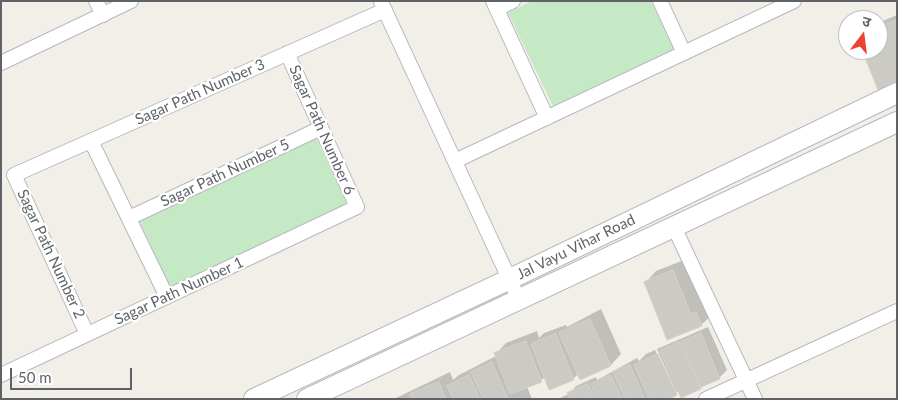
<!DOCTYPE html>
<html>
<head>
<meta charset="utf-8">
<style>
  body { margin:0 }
  #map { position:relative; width:898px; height:400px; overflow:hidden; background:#f1efe8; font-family:Lato,"Noto Sans Devanagari",sans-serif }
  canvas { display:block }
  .frame { position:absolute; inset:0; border:2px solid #5f6368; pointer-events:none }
  .north { position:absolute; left:838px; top:10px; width:50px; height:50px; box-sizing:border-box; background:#fff; border:1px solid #bfc1c3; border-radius:50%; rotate:15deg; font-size:14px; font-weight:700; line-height:20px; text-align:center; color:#5f6368 }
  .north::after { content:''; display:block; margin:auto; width:18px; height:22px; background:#ea4335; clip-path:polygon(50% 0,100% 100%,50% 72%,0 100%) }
  .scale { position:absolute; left:10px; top:368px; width:122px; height:22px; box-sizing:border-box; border:2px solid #5f6368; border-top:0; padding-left:6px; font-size:15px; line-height:18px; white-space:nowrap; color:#5f6368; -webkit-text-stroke:4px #fff; paint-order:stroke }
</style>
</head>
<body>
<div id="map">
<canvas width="898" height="400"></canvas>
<div class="frame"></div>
<div class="north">उ</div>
<div class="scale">50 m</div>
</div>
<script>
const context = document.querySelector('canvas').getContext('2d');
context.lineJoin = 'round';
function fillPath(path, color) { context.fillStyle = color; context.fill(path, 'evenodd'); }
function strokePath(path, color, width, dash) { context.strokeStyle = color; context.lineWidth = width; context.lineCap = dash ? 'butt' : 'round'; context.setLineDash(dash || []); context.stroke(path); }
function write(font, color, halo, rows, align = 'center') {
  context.font = font + ' Lato,sans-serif'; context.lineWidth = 4.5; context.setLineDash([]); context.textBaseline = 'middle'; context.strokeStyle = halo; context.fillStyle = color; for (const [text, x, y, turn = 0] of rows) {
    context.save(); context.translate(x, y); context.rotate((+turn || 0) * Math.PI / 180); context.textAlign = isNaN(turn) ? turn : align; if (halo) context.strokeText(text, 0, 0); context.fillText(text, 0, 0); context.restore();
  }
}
fillPath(new Path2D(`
  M532,1H651L674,49L553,106L508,13Z
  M316,138L348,205L170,288L139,220Z`), '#c5e8c5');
fillPath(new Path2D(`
  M897,15V81L863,50H878V23Z
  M684,260L702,304L707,302L712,315L701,325L646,282L656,271Z
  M601,309L621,354L611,365L581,378L579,373L573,379L546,377L527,387L532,399H394L450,372L453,380L459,375L496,356V354L506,343L537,331L539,338L544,333L566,325L567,327Z
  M708,327L727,370L720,377L700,388L679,391L665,399H558L569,394L576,386L596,377L597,380L637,358L639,361L646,354L655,350L673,391H676L657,349Z`), '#0003');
const building = new Path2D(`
  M897,20V82L878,90L862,50H878V28Z
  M673,270L691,314L696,312L702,326L667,340L644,282Z
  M590,319L611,366L580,380L559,333Z
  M701,333L720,379L701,387L681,342Z
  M556,334L574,380L549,390L531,344Z
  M526,341L542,382L510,394L494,353Z
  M679,342L701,389L681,398L660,351Z
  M658,354L677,395L669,399H649L634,365Z
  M492,362L508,399H483L471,372Z
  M630,365L645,399H625L613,372Z
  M469,375L480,399H453L447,386Z
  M611,375L622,399H597L591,384Z
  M439,382L446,399H412L410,394Z
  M588,384L595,399H569L567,393Z`);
fillPath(building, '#cccac5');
strokePath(building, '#d6d1c6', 1);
const street = new Path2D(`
  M96,1L103,15
  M493,1L547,118
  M660,1L684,53
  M381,2L519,300
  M497,9L513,1
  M1,63L131,1
  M91,141L167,297
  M455,161L794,1
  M129,218L321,128
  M674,227L755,399
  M87,334L14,175L385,10
  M1,375L357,207L287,53
  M706,399L897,311`);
const secondary = new Path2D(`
  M254,399L510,279L897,93
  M307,399L897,122`);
strokePath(street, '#b5b8bc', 16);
strokePath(secondary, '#b6babf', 22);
strokePath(street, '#fff', 14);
strokePath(secondary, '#fff', 20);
write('15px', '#5f6368', '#fff', [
  ["Sagar Path Number 3",200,92,-24],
  ["Sagar Path Number 6",322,130,66],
  ["Sagar Path Number 5",225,173,-25],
  ["Jal Vayu Vihar Road",576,247,-26],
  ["Sagar Path Number 2",51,254,65],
  ["Sagar Path Number 1",179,291,-25]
]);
</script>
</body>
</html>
